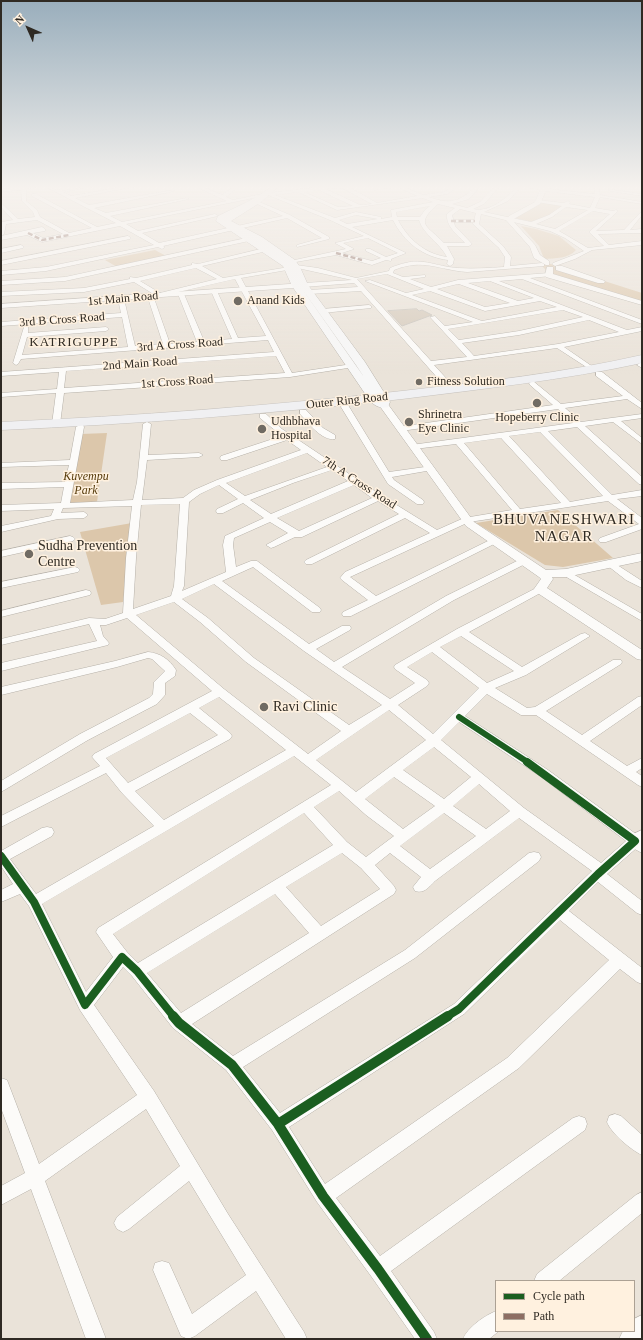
<!DOCTYPE html>
<html>
<head>
<meta charset="utf-8">
<style>
  body { margin:0 }
  #map { position:relative; width:643px; height:1340px; overflow:hidden; background:#eae3d9; font-family:Georgia,serif }
  canvas { display:block }
  .frame { position:absolute; inset:0; border:2px solid #2f2a23; pointer-events:none }
  .legend { position:absolute; left:495px; top:1280px; width:140px; height:52px; box-sizing:border-box; background:#fff1df; border:1px solid #aca194; margin:0; padding:5px 7px; list-style:none; font-size:12px; color:#2f2a23 }
  .legend li { display:flex; align-items:center; gap:8px; height:20px }
  .legend b { width:20px; border:1px solid #aca194 }
  .north { position:absolute; left:8px; top:8px; width:40px; height:40px; -webkit-text-stroke:3px #fff1df; paint-order:stroke; rotate:315deg; font-size:11px; font-weight:700; line-height:16px; text-align:center; color:#2f2a23 }
  .north::after { content:''; display:block; margin:auto; width:14px; height:18px; background:#2f2a23; clip-path:polygon(50% 0,100% 100%,50% 72%,0 100%) }
</style>
</head>
<body>
<div id="map">
<canvas width="643" height="1340"></canvas>
<div class="frame"></div>
<ul class="legend">
<li><b style="height:5px;background:#1b5e20"></b>Cycle path</li>
<li><b style="height:5px;background:#8d6e63"></b>Path</li>
</ul>
<div class="north">N</div>
</div>
<script>
const context = document.querySelector('canvas').getContext('2d');
context.lineJoin = 'round';
function fillPath(path, color) { context.fillStyle = color; context.fill(path, 'evenodd'); }
function strokePath(path, color, width, dash) { context.strokeStyle = color; context.lineWidth = width; context.lineCap = dash ? 'butt' : 'round'; context.setLineDash(dash || []); context.stroke(path); }
function write(font, color, halo, rows, align = 'center') {
  context.font = font + ' Georgia,serif'; context.lineWidth = 3; context.setLineDash([]); context.textBaseline = 'middle'; context.strokeStyle = halo; context.fillStyle = color; for (const [text, x, y, turn = 0] of rows) {
    context.save(); context.translate(x, y); context.rotate((+turn || 0) * Math.PI / 180); context.textAlign = isNaN(turn) ? turn : align; if (halo) context.strokeText(text, 0, 0); context.fillText(text, 0, 0); context.restore();
  }
}
fillPath(new Path2D(`
  M542,202L564,205L551,214L533,222L514,218Z
  M521,226L536,229L559,236L576,250C568,259 556,258 544,259L539,246Z
  M155,250L168,257L117,267L105,260Z
  M551,264L642,293V304L551,275L541,265Z
  M107,433L97,502L67,504L81,434Z
  M558,510L613,558L563,567L545,565L476,523Z
  M132,523L123,602L101,605L80,532Z`), '#dcc7ab');
const building = new Path2D(`
  M417,309L419,311L422,310L432,315L402,326L388,311Z`);
fillPath(building, '#d6cbbc');
strokePath(building, '#c8c3bb', 1);
const pedestrian = new Path2D(`
  M450,220H475L477,221L475,222H451Z`);
const minor = new Path2D(`
  M21,186H39L26,189V201L37,210L40,217L69,233L92,228L32,196V194H36L97,227L116,223L44,186C50,186 54,190 60,190C71,191 84,186 96,186L63,192L71,196L127,186H138L75,198L89,205L173,190L175,191L94,208L106,213L187,198L189,199L110,216L122,222L227,201L194,186H201L222,195L234,186H239L226,197L233,200L267,193L329,186H347L377,203L417,196L397,187L374,190L376,188L402,186L423,195L444,192L454,186H460L447,194L429,197C450,205 460,202 476,186H481L469,199L452,204L467,208L480,202L495,186H500L484,204L473,209C489,213 508,198 517,186H522L508,201L484,212L531,222L549,215L562,206L537,202V200L564,203L568,201L570,202L569,204L590,208L595,197L544,191L523,186L595,194V186H599L600,195L642,202V204L600,197L595,208L613,211L616,210L618,211L596,231L624,230L642,211V215L630,230L642,229V233L598,234L609,245L642,241V245L592,250L575,259L555,266L552,264L553,263L584,251L565,238L550,231L481,214L479,224L503,246L511,257L510,266L542,263L544,264V266L467,272C438,270 424,258 394,270L393,273L403,277L425,275V277L410,279L431,287L458,280L549,273L551,274V276L530,278L642,320V324L522,279L499,281L627,330L642,327V331L564,347L596,369V371L594,372L557,348L434,365L456,389L452,391H449L361,291L309,294L306,292L309,290L358,287L354,283L304,287L301,285L304,283L352,280L293,267L296,265L318,268L356,278L389,271L390,268C422,255 427,265 457,268C473,269 489,268 504,267L505,257L499,248L473,224L476,213L460,209L452,215L455,226L472,244L469,246H447L454,259L453,264L450,266L447,264L448,260C423,257 404,242 393,220L352,227L406,253L391,259V261L386,260L372,265L336,255L290,263V261L346,249L335,243L364,236L330,220L268,195L126,224L138,231L215,214L218,216L142,233L159,243L283,216L255,203L257,201L290,215L329,237V239L297,247V245L322,238L287,218L163,246L165,247L162,249L158,247L46,271L1,275V271L46,267L154,245L120,226L42,242L27,235L1,240V236L42,227L45,229V231L33,233L43,238L63,234L37,220L6,224L4,234L1,236L2,222L13,220L1,207V203L18,219L35,217L33,212L22,201L21,190L1,192V190ZM342,188L372,204L360,205L326,189ZM321,190V191L353,206L338,207L304,192ZM298,192L337,210L423,198L433,202L391,210L392,217L381,219V217L356,212L335,218L275,195ZM438,204L455,208L447,214C446,227 457,234 465,243H444C427,225 414,225 438,204ZM430,206L425,210L420,217H397L396,212ZM566,207L588,210L555,229L536,224L552,217ZM593,211L610,214L589,232L604,246L588,248L559,231ZM356,215L378,219L347,224L339,220ZM398,220H419C423,234 440,243 447,257C425,254 408,239 398,220ZM368,238L398,253L386,257L370,249H366V251L381,258L372,261L342,253L354,249L343,243ZM387,274L424,289L406,293L370,280L365,281L473,322L445,326L435,316L430,317L467,357L431,361L357,279ZM490,281L534,298L518,301L468,283ZM458,284H459L510,303L485,307L437,289ZM430,291L485,311L540,301L557,307L482,321L412,295ZM563,310L583,317L519,331L459,340L448,329ZM589,320L619,332L558,344L474,356L462,343L519,335Z
  M608,189L642,194V196L610,191Z
  M128,236L131,238L130,239L1,265V261Z
  M256,236L259,238L258,239L65,281L1,285V281L65,277Z
  M21,245L24,247L23,248L1,253V249Z
  M265,248L267,249V251L202,266L223,278L289,267L290,268L287,270L241,278L292,373L352,364L356,366L354,367L290,377L64,393L60,424L56,426L52,424L56,393L1,397V393L57,389L59,372L1,376V372L274,352L268,340L21,359L18,364L16,365L13,363L24,327H28V333L106,327L109,329L106,331L27,337L22,355L128,347L122,317L1,326V322L121,313L118,299L121,297L124,299L135,346L163,344L149,301L155,295L134,282L84,292L1,296V292L84,288L130,279V277L136,278L192,265V263L198,264ZM196,268L217,279L160,293L140,281ZM235,279L266,336L238,338L217,291L214,289L211,291L232,339L204,341L184,294L181,292L178,294L197,342L170,344L155,301L161,296ZM276,356L285,373L64,388L66,371Z
  M369,305L371,306V308L323,313L320,311L323,309Z
  M640,363H642V368L637,365Z
  M596,372H602L642,403V409L627,399L565,408L581,422L642,414V418L621,421L642,438V444L613,422L585,426L642,477V485L639,484L577,427L548,431L612,495L642,490V496L617,499L642,518V529L606,542H600L598,540L600,538L639,524L608,501L469,522L350,577L376,596L492,539L495,538L500,541L351,616H343L342,614L343,612L368,600L342,580L340,578L345,572L430,533L405,518L312,564H306L304,562L306,560L399,514L378,501L302,537H295L274,547L271,548L266,545L288,533L270,522L234,538L233,545L236,567L251,561H257L320,608L321,610L320,612H312L253,567L222,581L309,644L342,626H350L351,628L350,630L316,649L334,662L446,596L521,559H527L529,561L527,563L454,600L342,667L390,699L415,683L395,669L394,667L395,665L457,629L540,586L544,587L545,589L544,591L469,632L522,667L581,634L585,633L590,636L526,675L495,688L527,708L535,707L613,660H621L622,662L621,664L546,711L582,735L638,697L642,696V705L590,741L627,766L642,758V768L636,772L642,776V787L638,785L536,715H521L487,694L465,716L548,770L640,837L642,841L640,845L607,874L642,901V915L637,913L598,882L569,911L642,968V984L637,982L620,969L519,1068L336,1198L380,1256L573,1118L579,1116L585,1118L587,1124L585,1130L391,1271L434,1332L437,1339H415L371,1276L317,1202L272,1130L226,1070L173,1028L132,976L123,967L94,1005L154,1091L228,1214L304,1332L307,1339H286L256,1291L195,1336L188,1339L181,1336L153,1270L155,1263L162,1261L169,1263L192,1314L246,1275L189,1181L129,1229L123,1232L117,1229L114,1223L117,1217L180,1166L146,1109L45,1181L106,1339H86L31,1189L1,1205V1186L25,1173L1,1108V1078L7,1080L39,1164L137,1095L80,1010L29,906L20,894L1,902V890L13,884L1,866V851L42,828L47,827L52,828L54,832L52,836L10,859L36,894L154,826L122,793L106,773L1,827V816L100,766L92,757L94,754L212,691L127,618L106,625H100L103,636L109,643L108,645L1,671V663L97,641L89,624L1,645V639L89,618L105,619L123,613L126,558L132,506L63,508L61,513L84,512L88,515L84,518L58,519L1,532V526L51,516L54,509L1,511V505L61,503L64,487L1,489V483L65,482L69,465L1,467V463L70,460L76,427L80,425H83L84,427L70,503L133,500L137,482L143,424L147,422L151,424L148,455L199,453L203,455L199,457L147,460L142,500L183,498L194,490L217,480L301,450L287,440L227,460H221L220,458L221,456L282,436L260,418V414H266L282,429L382,496L437,530L464,518L512,510L456,444L414,449H411V445L573,423L558,409L401,431L397,429L398,427L553,405L530,385L529,383L533,381L561,404L623,396L596,376ZM540,432L603,496L570,502L509,436ZM501,438L561,503L520,509L464,443ZM307,453L327,467L245,496L226,483ZM332,470L348,481L271,514L250,500L293,483ZM219,485L238,499L217,509L216,511L217,513H223L243,503L264,518L225,536L223,545L226,572L182,591L184,586L189,502L200,494ZM354,485L372,498L299,531L277,518ZM180,504L174,586L171,596L133,609L136,558L141,505ZM214,584L304,651L382,705L349,725L254,658L208,618L182,599ZM174,602L200,622L246,662L341,731L308,754L224,689L136,615ZM461,636L514,671L487,683L440,647ZM432,652L479,688L433,734L398,705L427,686L429,683L427,680L407,667ZM219,697L286,750L164,820L135,791L230,739L232,736L230,733L199,708ZM389,710L426,740L356,792L316,760ZM190,713L218,735L128,783L106,758ZM459,722L540,776L626,841L601,863L524,808L441,740ZM434,747L471,777L444,799L403,770ZM294,756L331,785L98,928L96,932L113,957L86,992L42,904ZM394,777L435,806L403,829L365,799ZM479,784L510,811L486,829L453,806ZM339,791L366,815L394,836L366,857L347,842L314,807ZM304,813L333,845L138,963L127,952L113,934ZM444,813L476,836L430,869L400,846ZM519,818L592,871L454,1004L280,1113L243,1067L415,958L539,861L541,857L539,853L534,852L529,853L405,950L233,1056L192,1024L394,894L396,890L394,886L375,865L390,853L421,877L413,887L415,891C424,894 429,887 435,881ZM342,853L361,868L380,889L321,926L286,887ZM275,894L309,933L181,1013L147,973ZM560,920L609,960L507,1058L325,1184L289,1127L464,1014Z
  M342,405H348L389,472L432,466L433,468L432,470L392,477L394,480L423,500L424,502L423,504H417L388,484L341,407Z
  M300,410H306L323,428L335,435V439C321,441 308,422 300,414Z
  M70,536L73,537L75,539L73,541L1,557V551Z
  M611,561L642,581V588L626,580L608,566L606,564Z
  M75,567L78,568L80,570L78,572L1,588V582Z
  M566,570L642,614V621L563,575L561,573L563,571Z
  M86,590L90,591L91,593L90,595L1,617V611Z
  M148,652C160,653 169,659 176,670L175,676L165,683V695L157,704L88,740L1,792V781L80,734L149,698L153,694L154,682L165,671L152,659L148,658L117,667L1,695V687L115,661Z
  M615,1114L621,1116L642,1135V1155C631,1150 611,1133 607,1122L609,1116Z
  M642,1192V1213L559,1281H534L537,1274L636,1195Z
  M496,1311V1331H499L489,1339H463C468,1327 484,1316 496,1311Z
  M642,1315V1339H619L623,1331H634V1319Z`);
const tertiary = new Path2D(`
  M542,186H548L540,204L512,220L535,245L540,255L549,261V265H546L534,258L530,247L506,220L509,216L535,202Z
  M556,266H562L605,281L604,283H598L556,270Z
  M547,267H553V274L642,301V305L546,277L545,275Z
  M304,283H307V287L1,308V304Z
  M384,402L387,403L474,522L546,570L566,569L642,553V561L566,577H552L553,579L547,588L642,650V660L637,659L536,592L534,589L541,579L539,577L466,526L379,405Z
  M642,830V853L629,846L627,841L629,836Z`);
const secondary = new Path2D(`
  M272,186H279L261,202L231,221L262,237L295,260L300,267L308,285L365,362L390,402L388,407C381,409 375,406 370,401L292,286L283,266L216,221L218,216C236,207 257,199 272,186ZM300,286L356,365L364,377Z`);
const trunk = new Path2D(`
  M642,355V363C563,380 482,389 402,399C268,414 135,424 1,430V422C135,416 268,406 402,391C482,382 563,373 642,355Z`);
strokePath(pedestrian, '#b5b0a8', 1);
strokePath(minor, '#b5b0a8', 1);
strokePath(tertiary, '#b5b0a8', 1);
strokePath(secondary, '#b5b0a8', 1);
strokePath(trunk, '#c6c2bd', 1);
fillPath(pedestrian, '#fcfbf9');
fillPath(minor, '#fcfbf9');
fillPath(tertiary, '#fcfbf9');
fillPath(secondary, '#f7f7f7');
fillPath(trunk, '#f0f0f2');
strokePath(new Path2D(`
  M451,221H475
  M28,233L42,240L69,235
  M336,253L362,260`), '#8d6e63', 2.5, [5, 2.5]);
strokePath(new Path2D(`
  M459,717L529,763`), '#1b5e20', 6);
strokePath(new Path2D(`
  M1,856L34,902L85,1005L122,957L137,971L174,1017
  M446,1017L459,1009L598,874L635,841L527,762`), '#1b5e20', 8);
strokePath(new Path2D(`
  M173,1016L179,1023L232,1065L278,1124L323,1196L378,1269L427,1339
  M278,1124L448,1016`), '#1b5e20', 10);
const sky = context.createLinearGradient(0, 0, 0, 374);
sky.addColorStop(0, '#99aebc');
sky.addColorStop(0.5, '#f6f2ee');
sky.addColorStop(1, '#f6f2ee00');
context.fillStyle = sky;
context.fillRect(0, 0, 643, 374);
for (const [x, y, r, color] of [
  [238,301,5,"#706b63"],
  [419,382,4,"#706b63"],
  [537,403,5,"#706b63"],
  [409,422,5,"#706b63"],
  [262,429,5,"#706b63"],
  [29,554,5,"#706b63"],
  [264,707,5,"#706b63"]
]) { const dot = new Path2D(); dot.arc(x, y, r, 0, 2 * Math.PI); context.fillStyle = color; context.fill(dot); strokePath(dot, '#fff1df', 1.5); }
write('12px', '#2f2a23', '#fff1df', [
  ["1st Main Road",123,299,-5],
  ["3rd B Cross Road",62,320,-4],
  ["3rd A Cross Road",180,345,-4],
  ["2nd Main Road",140,364,-4],
  ["1st Cross Road",177,382,-4],
  ["Outer Ring Road",347,401,-6],
  ["7th A Cross Road",359,483,33]
]);
write('12px', '#2f2a23', '#fff1df', [
  ["Anand Kids",247,301],
  ["Fitness Solution",427,382],
  ["Shrinetra",418,415],
  ["Eye Clinic",418,429],
  ["Hopeberry Clinic",537,418,"center"],
  ["Udhbhava",271,422],
  ["Hospital",271,436]
], 'left');
write('italic 12px', '#553a0a', '#fff1df', [
  ["Kuvempu",86,477],
  ["Park",86,491]
]);
context.letterSpacing = '1px';
write('13px', '#2f2a23', '#fff1df', [
  ["KATRIGUPPE",74,343]
]);
context.letterSpacing = '0px';
write('14px', '#2f2a23', '#fff1df', [
  ["Sudha Prevention",38,546],
  ["Centre",38,562],
  ["Ravi Clinic",273,707]
], 'left');
context.letterSpacing = '1px';
write('15px', '#2f2a23', '#fff1df', [
  ["BHUVANESHWARI",564,520],
  ["NAGAR",564,537]
]);
context.letterSpacing = '0px';
</script>
</body>
</html>
